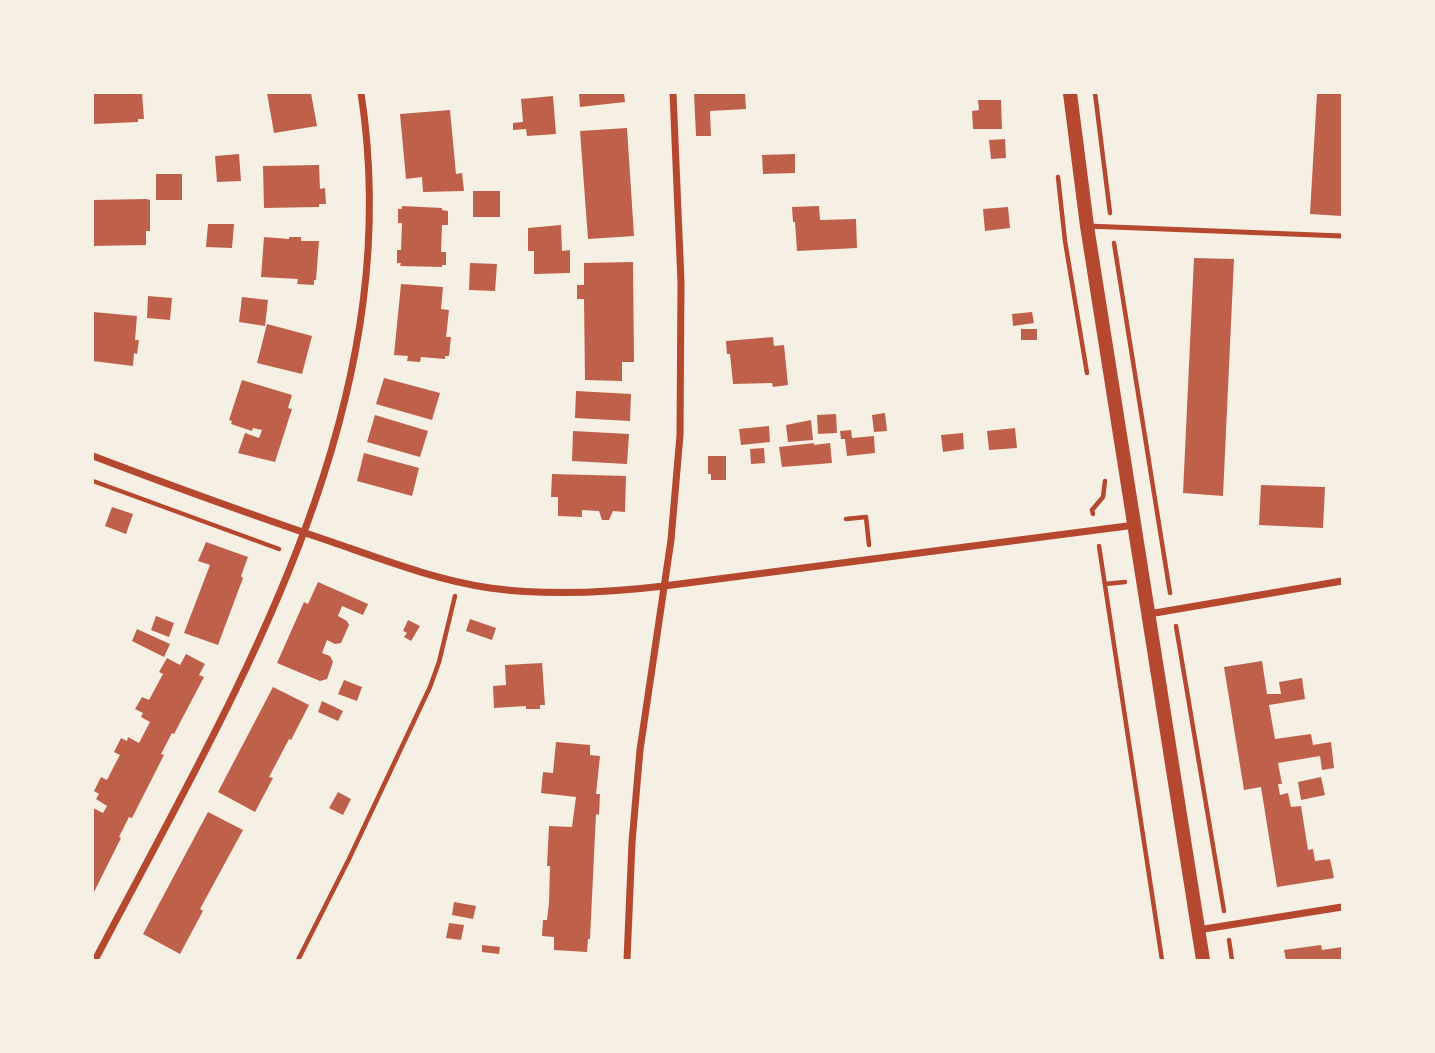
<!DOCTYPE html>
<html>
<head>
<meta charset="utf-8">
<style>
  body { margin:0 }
  #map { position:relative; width:1435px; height:1053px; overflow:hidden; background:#f6efe4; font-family:"Exo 2",sans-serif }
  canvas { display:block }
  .frame { position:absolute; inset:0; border:94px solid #f6efe4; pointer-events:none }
</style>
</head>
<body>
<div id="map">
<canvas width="1435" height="1053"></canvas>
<div class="frame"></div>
</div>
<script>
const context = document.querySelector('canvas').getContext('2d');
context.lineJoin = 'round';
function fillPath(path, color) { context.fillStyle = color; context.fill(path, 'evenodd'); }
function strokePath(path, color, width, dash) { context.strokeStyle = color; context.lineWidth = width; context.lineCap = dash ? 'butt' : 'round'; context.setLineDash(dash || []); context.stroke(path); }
fillPath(new Path2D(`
  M93,93H142L144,119H138V122L93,124Z
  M267,93H311L317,126L274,133Z
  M579,93H624L625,102L580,107Z
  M694,93H745L746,109L710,111L711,136H696Z
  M1317,93H1342V216L1310,214Z
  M553,96L556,134L527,136L526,129L513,130V123L523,122L521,99Z
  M978,100H1001L1002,129H973L972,111L979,110Z
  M450,110L456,174L462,173L464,191L423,192L422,177L406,179L400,114Z
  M627,128L634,236L588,239L580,131Z
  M1005,139L1006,158L991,159L989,140Z
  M239,154L241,181L217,182L215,156Z
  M795,154V173L763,174L762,155Z
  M319,165L320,189L325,188L326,204H319V207L264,208L263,166Z
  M156,174H182V200H156Z
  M473,191H500V217H473Z
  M146,199L150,200V231H146V245L93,246V200Z
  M402,206L442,208V210L448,211V225H442L441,252H446V265H442V267L400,266L401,263H397V250H401L402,223H398V209H402Z
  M819,206L820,220L856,219L857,248L797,251L795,222H793L792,207Z
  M1008,207L1010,228L985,231L983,209Z
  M208,224H234L232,248L206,247Z
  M561,225L562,251L570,250V273L534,274V251H528V228Z
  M264,237L289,239V237H301V241H319L316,280H314V285L297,284L298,279L261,277Z
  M1194,258L1234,259L1223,496L1183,493Z
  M633,262L634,362H622V381L585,380L584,299H577V285H584V263Z
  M470,263L497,264L495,291L469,290Z
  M401,284L443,287L441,309L449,310L446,337H451L449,356H445V359L421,357L420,362L407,361L408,356L394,355Z
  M148,296L172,298L170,320L147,318Z
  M242,297L268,300L265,326L239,322Z
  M93,312L137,316L135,340H139L137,354L134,353L133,366L93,361Z
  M1032,312L1034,323L1013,326L1012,314Z
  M267,324L312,336L302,374L257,363Z
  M1021,329H1037V340H1021Z
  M773,337L774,346L784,345L788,385L773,387L772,383L733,384L730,354H727L726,341Z
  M384,378L440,393L432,420L376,404Z
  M242,380L292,395L288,408L292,409L275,462L238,453L245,433L259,438L262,430L253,428L252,431L231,424L232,421L229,420Z
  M576,391L631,394L630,421L575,418Z
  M885,413L887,431L874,432L872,415Z
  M836,414L837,433L818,434L817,415Z
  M375,415L428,431L420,457L367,442Z
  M811,420L813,440L788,442L786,425Z
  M769,426L770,442L741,445L739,429Z
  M1015,428L1017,448L989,450L987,431Z
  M851,430L852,438L874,436L875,453L847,456L845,439H841L840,431Z
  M573,431L629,434L627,464L572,461Z
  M963,433L964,449L943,452L941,435Z
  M814,443V445L830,443L832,463L782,467L779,447Z
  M764,448L765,463L751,464L750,449Z
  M364,453L419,468L412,496L357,481Z
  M708,456H726V480H711V474H708Z
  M552,474L626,476L625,512L613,511L609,520H602L599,511L582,510V517L558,516V497H551Z
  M1261,485L1325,487L1323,528L1259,525Z
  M112,507L133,514L126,534L105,526Z
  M206,542L248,557L241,576L243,578L218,645L184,633L210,565L198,561Z
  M318,582L368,604L363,615L342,606L338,616L347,621L349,625L341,643L335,644L327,640L322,653L330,656L333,662L327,679L320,681L277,663L304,602L308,604Z
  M156,616L174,623L169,637L151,630Z
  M470,619L496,628L492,640L466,631Z
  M408,620L420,626L411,641L404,637L407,633L403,631Z
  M137,629L170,644L164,657L132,641Z
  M186,654L205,664L199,675L204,677L174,734L172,733L161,754L164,755L132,818L129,817L119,837L121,838L93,894V808L103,813L107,806L96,799L99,794L94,791L101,777L107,780L113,768L120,755L114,752L121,738L127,741L128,737L139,743L150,722L141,717L143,713L135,709L142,697L149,700L163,674L159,672L167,658L180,665Z
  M1262,661L1267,694H1281L1279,682L1302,678L1305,699L1269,705L1275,739L1311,734L1313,745L1331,742L1334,768L1322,770L1320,756L1278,763L1282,784H1278L1280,795L1288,793L1291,807L1301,806L1308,850L1313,849L1315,861L1330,859L1334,878L1277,887L1261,787L1244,790L1224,667Z
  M542,663L545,705H540V709H526V706L494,708L493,686L506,685L505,665Z
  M344,680L362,687L357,701L338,694Z
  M273,687L309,705L291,740L289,739L269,777L273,778L255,812L218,792Z
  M322,701L343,711L338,721L318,712Z
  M556,742L590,745V755L600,756L596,794H600L599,815L596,814L590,939H588L587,952L554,950V937L542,936L543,920H547L549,903L550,866H547L549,826L572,827L576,797L541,793L543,772L553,773Z
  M1321,777L1325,795L1301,800L1298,782Z
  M338,792L351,799L343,815L329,808Z
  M208,812L243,830L200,909L203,911L180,954L143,934Z
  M454,902L476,906L473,919L452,915Z
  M449,923L464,925L461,940L446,938Z
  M482,945L500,947L499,954L482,952Z
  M1321,945L1322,950L1342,947V960H1286L1284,950Z`), '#bf614a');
strokePath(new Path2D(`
  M1095,93L1110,213
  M1058,177L1065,241L1087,373
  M1114,243L1170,593
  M93,481L279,549
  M1093,514L1092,510L1103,497L1105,481
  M846,519L866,517L869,545
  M1099,546L1162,960
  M1105,584L1125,582
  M1176,626L1224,911
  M1229,940L1232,960
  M298,960L349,859L430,687L439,662L455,596`), '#b5482f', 4.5);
strokePath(new Path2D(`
  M1087,226L1342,236`), '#b5482f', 5);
strokePath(new Path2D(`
  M93,456C172,486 252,515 332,542C384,560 436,580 490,588C548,596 606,593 664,586L1135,525
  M1149,614L1342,581
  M1198,930L1342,907
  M95,960C236,691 410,410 361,93
  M627,960L632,842L640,750L671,540L680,435L681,282L673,93`), '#b5482f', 7);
strokePath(new Path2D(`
  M1070,93L1087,226L1203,960`), '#b5482f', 14);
</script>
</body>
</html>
